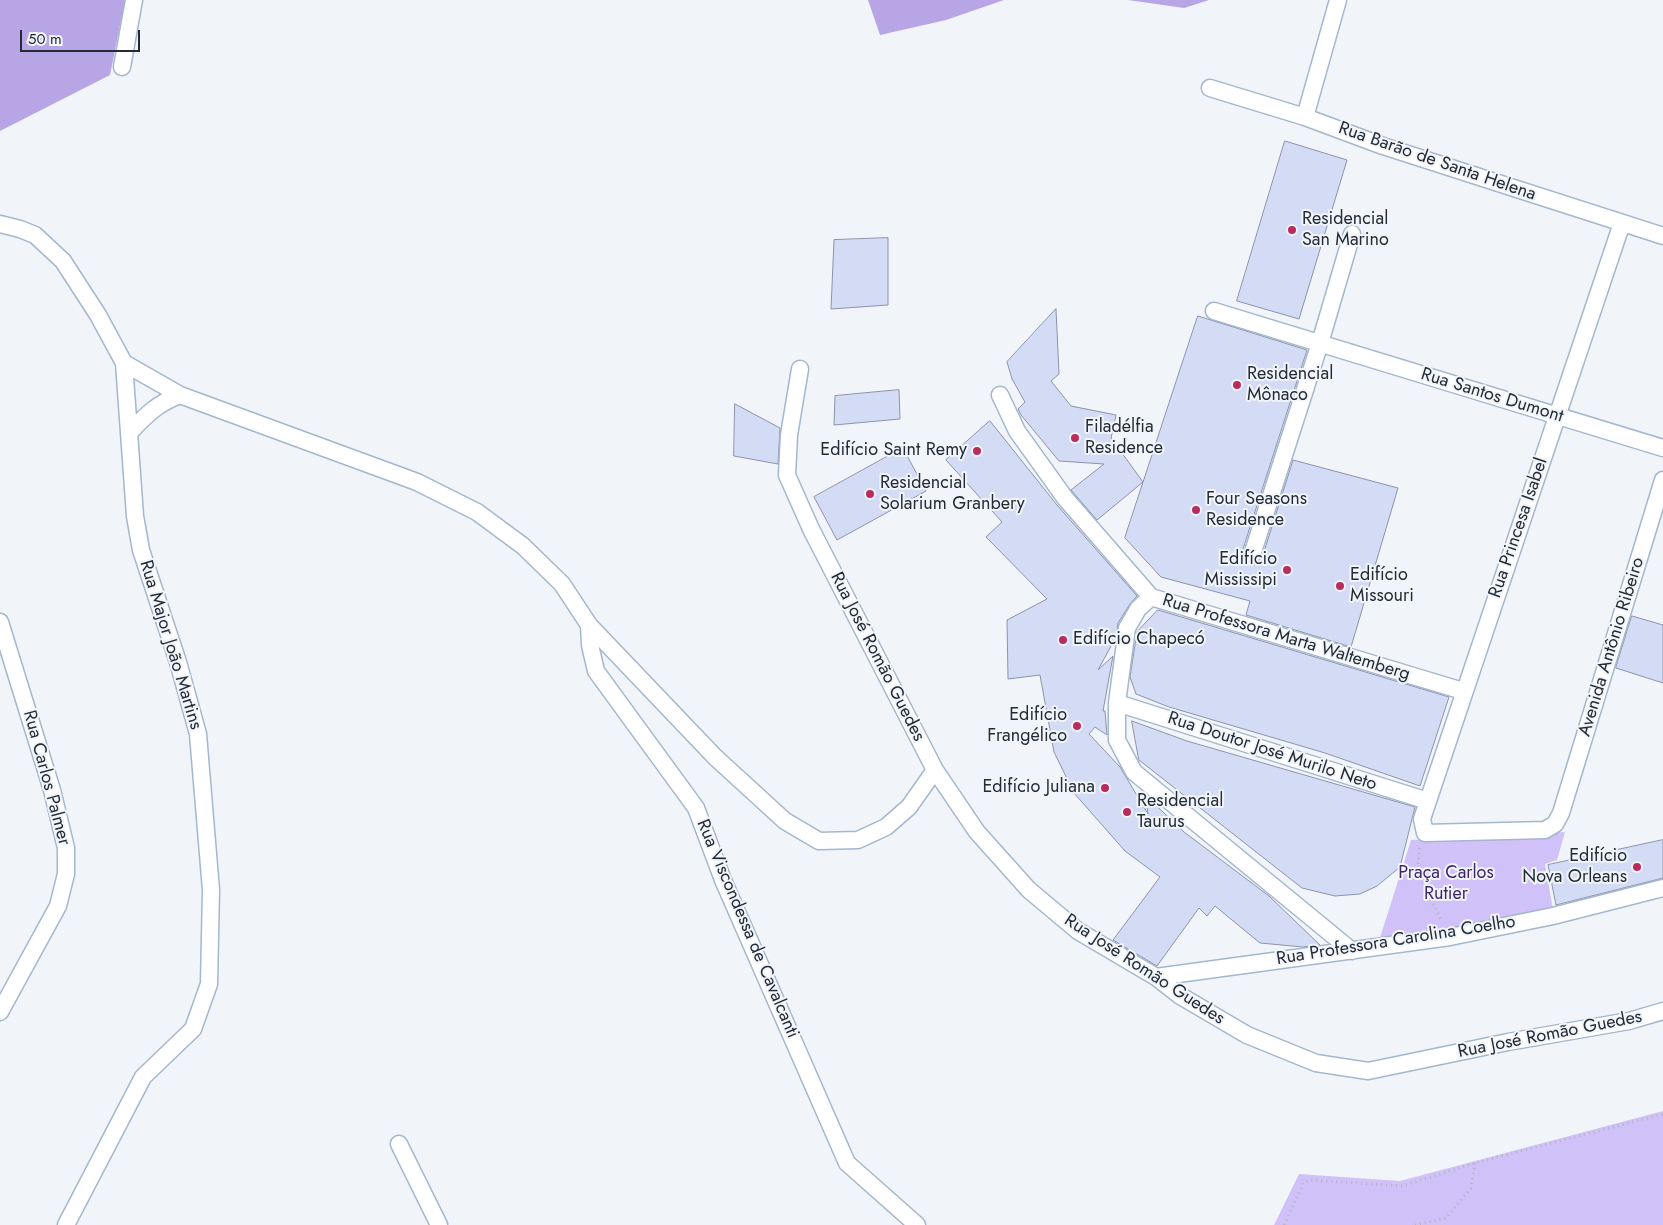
<!DOCTYPE html>
<html>
<head>
<meta charset="utf-8">
<style>
  body { margin:0 }
  #map { position:relative; width:1663px; height:1225px; overflow:hidden; background:#f1f5fa; font-family:Jost,sans-serif }
  canvas { display:block }
  .scale { position:absolute; left:20px; top:30px; width:120px; height:22px; box-sizing:border-box; border:2px solid #232b34; border-top:0; padding-left:6px; font-size:15px; line-height:18px; white-space:nowrap; color:#232b34; -webkit-text-stroke:4px #f1f5fa; paint-order:stroke }
</style>
</head>
<body>
<div id="map">
<canvas width="1663" height="1225"></canvas>
<div class="scale">50 m</div>
</div>
<script>
const context = document.querySelector('canvas').getContext('2d');
context.lineJoin = 'round';
function fillPath(path, color) { context.fillStyle = color; context.fill(path, 'evenodd'); }
function strokePath(path, color, width, dash) { context.strokeStyle = color; context.lineWidth = width; context.lineCap = dash ? 'butt' : 'round'; context.setLineDash(dash || []); context.stroke(path); }
function write(font, color, halo, rows, align = 'center') {
  context.font = font + ' Jost,sans-serif'; context.lineWidth = 4; context.setLineDash([]); context.textBaseline = 'middle'; context.strokeStyle = halo; context.fillStyle = color; for (const [text, x, y, turn = 0] of rows) {
    context.save(); context.translate(x, y); context.rotate((+turn || 0) * Math.PI / 180); context.textAlign = isNaN(turn) ? turn : align; if (halo) context.strokeText(text, 0, 0); context.fillText(text, 0, 0); context.restore();
  }
}
fillPath(new Path2D(`
  M1565,832L1557,860L1545,864L1553,910L1378,944L1411,840Z
  M1663,1111V1225H1274L1299,1174L1400,1181Z`), '#d0c1f8');
fillPath(new Path2D(`
  M0,0H125L110,75L0,131Z
  M868,0H1004L946,20L880,35Z
  M1128,0H1209L1184,8Z`), '#b7a5e5');
const building = new Path2D(`
  M1285,141L1347,160L1299,319L1237,301Z
  M888,238V305L831,309L834,240Z
  M1056,309L1059,374L1051,381L1071,406L1116,415L1111,438L1143,482L1097,520L1071,490L1104,464L1059,461L1021,415L1018,409L1025,402L1012,379L1007,362Z
  M1198,316L1307,350L1242,552L1245,562L1255,565L1262,558L1293,460L1398,488L1351,647L1246,615L1250,601L1161,577L1125,538Z
  M899,390L900,419L834,425L835,396Z
  M735,404L780,428L778,464L734,456Z
  M990,421L1057,505L1137,596L1130,604L1118,623L1116,637L1098,670L1113,656L1103,711H1105L1107,735L1095,727L1089,734L1120,767L1148,814L1145,795L1184,832L1269,896L1320,945L1303,947L1260,943L1215,906L1207,916L1199,908L1157,966L1113,940L1160,877L1125,851L1074,793L1054,752L1040,675L1008,679L1007,620L1047,599L986,537L1002,522L946,460Z
  M903,448L926,491L837,540L814,497Z
  M1158,610L1449,697L1420,786L1325,753L1169,707L1136,694L1130,677L1137,632Z
  M1632,616L1663,625V683L1616,668Z
  M1132,721L1187,741L1415,807L1400,867L1377,886L1360,894L1335,896L1302,888L1139,760Z
  M1663,840V878L1556,905L1548,865Z`);
fillPath(building, '#d4dbf5');
strokePath(building, '#8c92ac', 1);
const minor = new Path2D(`
  M122,67L134,0
  M1210,88L1305,117L1383,146L1663,236
  M1305,117L1338,0
  M1622,223L1428,801L1422,819L1425,833L1545,830L1555,824L1561,813L1663,480
  M0,224L20,229L35,235L63,261L98,315L124,363L135,516L141,550L178,662L198,734L211,890L209,984L193,1029L143,1077L66,1225
  M1214,311L1663,448
  M124,363L180,395L417,482L477,512L523,546L562,584L589,625L715,757L785,821L819,841L858,840L886,827L909,807L935,770
  M800,369L789,435L787,475L811,529L935,770L977,832L1029,890L1078,931L1156,977L1179,995L1247,1035L1316,1063L1368,1071L1508,1042L1629,1021L1663,1011
  M1000,395L1017,431L1065,498L1151,597L1463,691
  M130,432C146,415 158,403 180,395
  M1252,555L1320,343L1352,234
  M1151,597L1138,609L1127,628L1117,703V740L1134,772L1352,951
  M0,622L52,790L66,848V874L58,906L0,1012
  M589,625L590,645L596,671L696,808L723,880L847,1163L917,1225
  M1117,703L1428,801
  M1156,977L1450,937L1553,916L1663,888
  M399,1144L439,1225`);
strokePath(minor, '#a3b7ce', 19);
strokePath(new Path2D(`
  M1420,848L1417,870L1442,922
  M1284,1225L1304,1182L1311,1180L1402,1186L1475,1163L1663,1114
  M1415,1225L1446,1218L1471,1188L1475,1163`), '#b1b6bd', 3, [1, 4]);
strokePath(minor, '#fff', 16);
for (const [x, y, r, color] of [
  [1292,230,5,"#ba2c5c"],
  [1237,385,5,"#ba2c5c"],
  [1075,438,5,"#ba2c5c"],
  [977,451,5,"#ba2c5c"],
  [870,494,5,"#ba2c5c"],
  [1196,510,5,"#ba2c5c"],
  [1287,570,5,"#ba2c5c"],
  [1340,586,5,"#ba2c5c"],
  [1063,640,5,"#ba2c5c"],
  [1077,726,5,"#ba2c5c"],
  [1105,788,5,"#ba2c5c"],
  [1127,812,5,"#ba2c5c"],
  [1637,867,5,"#ba2c5c"]
]) { const dot = new Path2D(); dot.arc(x, y, r, 0, 2 * Math.PI); context.fillStyle = color; context.fill(dot); strokePath(dot, '#f1f5fa', 2); }
write('18px', '#232b34', '#f1f5fa', [
  ["Rua Barão de Santa Helena",1437,162,19],
  ["Rua Santos Dumont",1492,396,17],
  ["Rua Princesa Isabel",1519,528,-71],
  ["Rua Professora Marta Waltemberg",1286,638,17],
  ["Rua Major João Martins",170,645,73],
  ["Avenida Antônio Ribeiro",1612,647,-73],
  ["Rua José Romão Guedes",877,657,63],
  ["Rua Doutor José Murilo Neto",1272,752,18],
  ["Rua Carlos Palmer",46,778,75],
  ["Rua Viscondessa de Cavalcanti",747,929,67],
  ["Rua Professora Carolina Coelho",1396,941,-9],
  ["Rua José Romão Guedes",1144,970,33],
  ["Rua José Romão Guedes",1550,1035,-11]
]);
write('18px', '#232b34', '#f1f5fa', [
  ["Residencial",1302,220],
  ["San Marino",1302,241],
  ["Residencial",1247,375],
  ["Mônaco",1247,396],
  ["Filadélfia",1085,428],
  ["Residence",1085,449],
  ["Edifício Saint Remy",967,451,"right"],
  ["Residencial",880,484],
  ["Solarium Granbery",880,505],
  ["Four Seasons",1206,500],
  ["Residence",1206,521],
  ["Edifício",1277,560,"right"],
  ["Mississipi",1277,581,"right"],
  ["Edifício",1350,576],
  ["Missouri",1350,597],
  ["Edifício Chapecó",1073,640],
  ["Edifício",1067,716,"right"],
  ["Frangélico",1067,737,"right"],
  ["Edifício Juliana",1095,788,"right"],
  ["Residencial",1137,802],
  ["Taurus",1137,823],
  ["Edifício",1627,857,"right"],
  ["Nova Orleans",1627,878,"right"]
], 'left');
write('18px', '#40236d', '#f1f5fa', [
  ["Praça Carlos",1446,874],
  ["Rutier",1446,895]
]);
</script>
</body>
</html>
